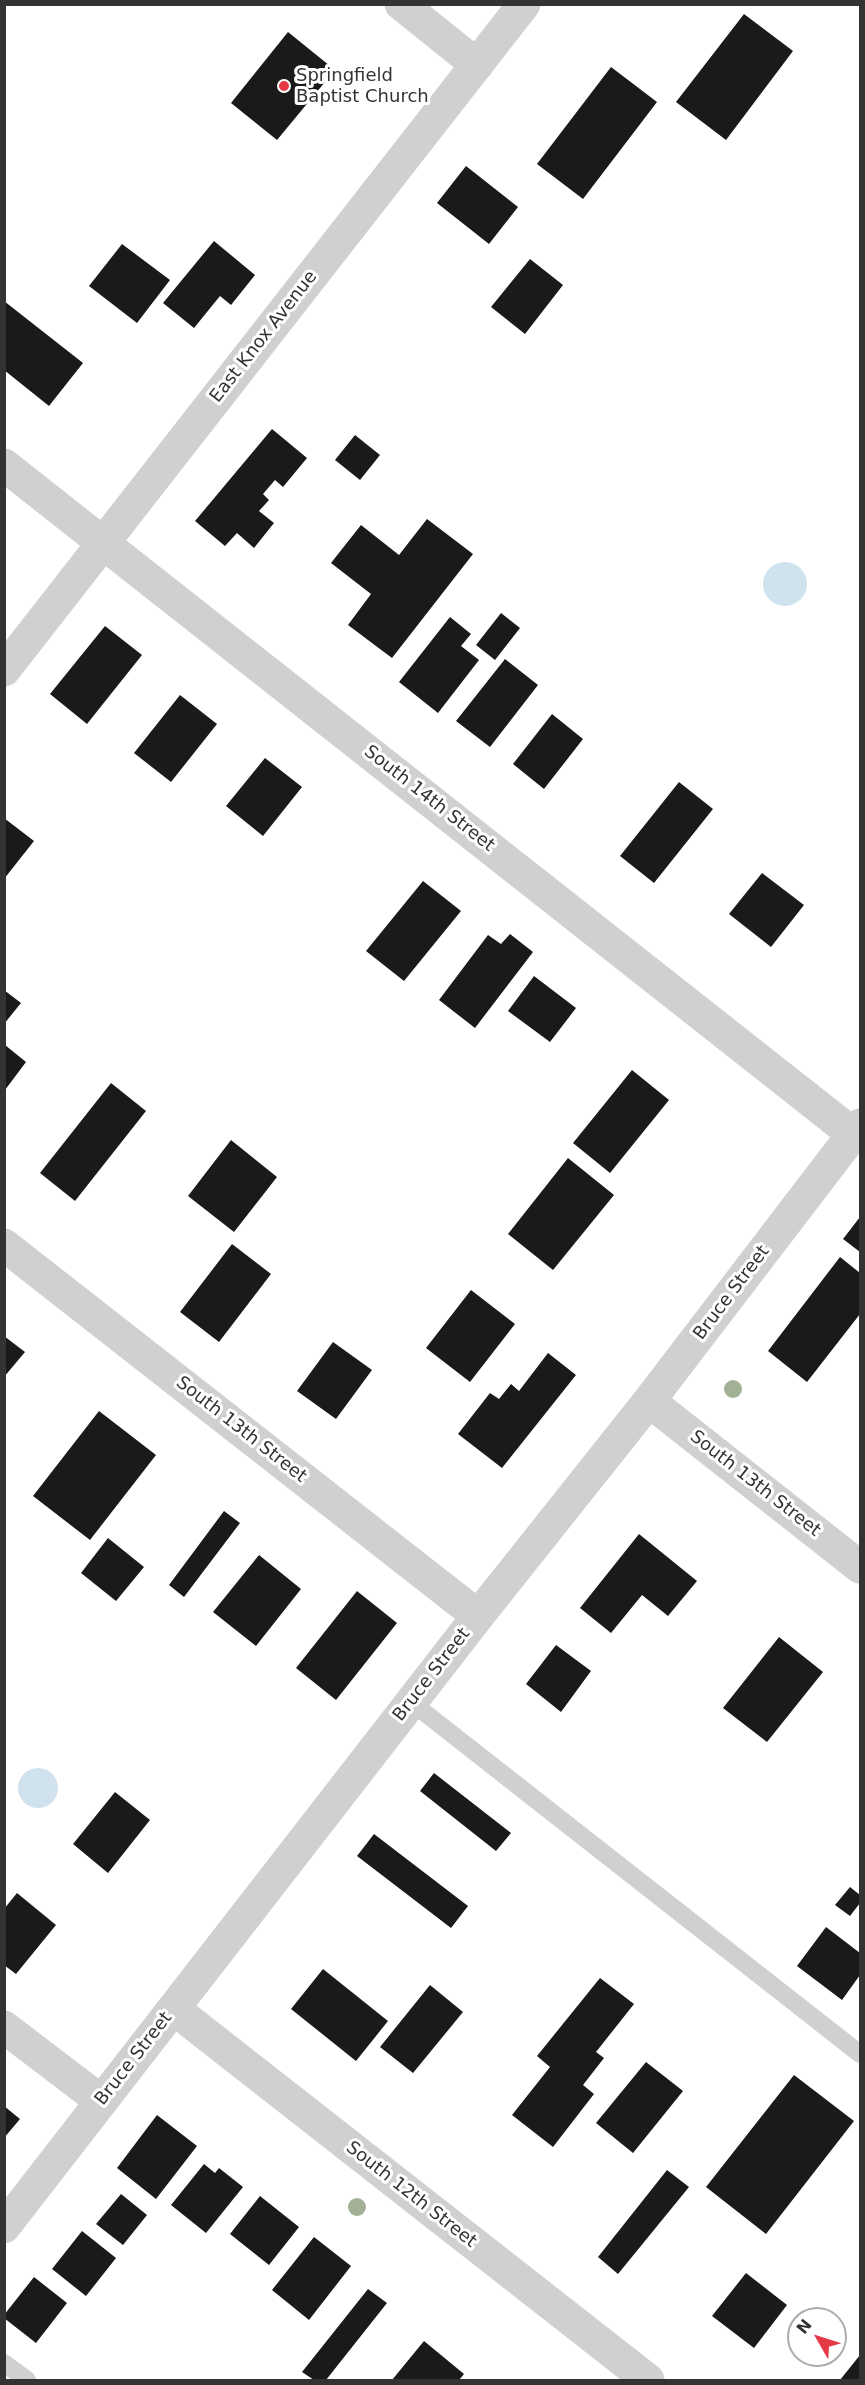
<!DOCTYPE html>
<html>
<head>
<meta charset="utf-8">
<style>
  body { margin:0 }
  #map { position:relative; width:865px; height:2385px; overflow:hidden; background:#fff; font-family:"DejaVu Sans",sans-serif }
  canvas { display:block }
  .frame { position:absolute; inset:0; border:6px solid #333; pointer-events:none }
  .north { position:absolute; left:787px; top:2307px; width:60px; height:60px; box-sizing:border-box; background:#fff; border:2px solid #adadad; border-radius:50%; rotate:309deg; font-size:16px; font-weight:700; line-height:24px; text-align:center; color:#333 }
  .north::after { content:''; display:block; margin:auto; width:21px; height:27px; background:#e63946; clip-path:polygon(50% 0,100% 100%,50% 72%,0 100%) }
</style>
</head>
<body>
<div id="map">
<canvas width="865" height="2385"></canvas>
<div class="frame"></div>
<div class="north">N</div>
</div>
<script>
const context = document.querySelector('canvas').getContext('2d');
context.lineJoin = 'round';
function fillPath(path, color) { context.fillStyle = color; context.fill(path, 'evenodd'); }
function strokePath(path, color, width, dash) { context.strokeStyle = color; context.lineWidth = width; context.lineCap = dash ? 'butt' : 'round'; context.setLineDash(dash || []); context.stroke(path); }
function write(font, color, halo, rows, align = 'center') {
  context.font = font + ' "DejaVu Sans",sans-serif'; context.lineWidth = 6; context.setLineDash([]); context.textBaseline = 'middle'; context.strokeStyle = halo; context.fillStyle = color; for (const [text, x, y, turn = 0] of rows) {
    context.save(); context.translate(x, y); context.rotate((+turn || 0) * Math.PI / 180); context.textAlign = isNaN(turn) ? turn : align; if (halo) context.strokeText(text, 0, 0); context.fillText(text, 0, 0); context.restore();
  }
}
fillPath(new Path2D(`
  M763 584a22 22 0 1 1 44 0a22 22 0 1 1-44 0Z
  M18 1788a20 20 0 1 1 40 0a20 20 0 1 1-40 0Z`), '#cfe2ee');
fillPath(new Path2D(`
  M744,14L793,51L726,140L676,102Z
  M288,32L335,70L277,140L231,103Z
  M611,67L657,102L583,199L537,164Z
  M466,166L518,207L489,244L437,203Z
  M214,241L255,275L231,305L220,296L194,328L163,303Z
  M122,244L170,280L137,323L89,286Z
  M530,259L563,285L525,334L491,307Z
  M4,301L83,363L49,406L4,370Z
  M272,429L307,458L283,487L275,480L263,494L269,500L259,511L274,523L254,548L237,533L225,546L195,521Z
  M355,435L380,455L360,480L335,460Z
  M427,519L473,554L392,658L348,625L371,594L331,563L361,525L399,555Z
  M501,613L520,628L495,660L476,645Z
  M450,617L471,634L461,646L479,660L438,713L399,682Z
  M105,626L142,655L87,724L50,694Z
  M505,659L538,685L490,747L456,721Z
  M180,695L217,724L171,782L134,753Z
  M552,714L583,739L544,789L513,764Z
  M265,758L302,787L263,836L226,806Z
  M679,782L713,809L654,883L620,856Z
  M4,818L34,841L4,879Z
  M762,873L804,905L771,947L729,914Z
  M423,881L461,911L404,981L366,951Z
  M510,934L533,952L475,1028L439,1000L488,935L501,944Z
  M534,976L576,1008L550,1042L508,1011Z
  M4,990L21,1003L4,1024Z
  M5,1045L26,1062L5,1090Z
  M632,1070L669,1100L610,1173L573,1143Z
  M111,1083L146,1111L75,1201L40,1173Z
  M231,1140L277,1177L234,1232L188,1196Z
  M568,1158L614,1195L553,1270L508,1234Z
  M860,1217V1252L843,1239Z
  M232,1244L271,1274L219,1342L180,1312Z
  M840,1257L860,1273V1314L807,1382L768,1351Z
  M471,1290L515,1324L470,1382L426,1348Z
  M4,1336L25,1352L4,1377Z
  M333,1342L372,1370L336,1419L297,1391Z
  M548,1353L576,1375L502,1468L458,1434L490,1393L499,1399L511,1384L519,1391Z
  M99,1411L156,1455L90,1540L33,1496Z
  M224,1511L240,1523L184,1597L169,1585Z
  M639,1534L697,1581L668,1616L642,1595L611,1633L580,1608Z
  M108,1538L144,1567L116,1601L81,1573Z
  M259,1555L301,1589L256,1646L213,1612Z
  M357,1591L397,1623L336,1700L296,1668Z
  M779,1637L823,1672L767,1742L723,1708Z
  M556,1645L591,1671L561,1712L526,1684Z
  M434,1773L511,1833L496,1851L420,1791Z
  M115,1792L150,1820L108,1873L73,1844Z
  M374,1834L468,1906L451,1928L357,1856Z
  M850,1887L860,1895V1903L850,1916L835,1905Z
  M17,1893L56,1925L16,1974L4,1965V1909Z
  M826,1927L860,1953V1975L842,2000L797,1966Z
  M323,1969L388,2021L356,2061L291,2009Z
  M600,1978L634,2004L596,2052L604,2058L583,2085L594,2094L553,2147L512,2115L550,2067L537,2056Z
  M430,1985L463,2012L413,2073L380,2047Z
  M646,2062L683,2091L633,2153L596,2123Z
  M794,2075L854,2121L766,2234L706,2187Z
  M4,2106L20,2119L4,2138Z
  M157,2115L197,2146L156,2199L117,2168Z
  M204,2164L215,2173L219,2168L243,2187L206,2233L171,2205Z
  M667,2170L689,2187L618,2274L598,2257Z
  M121,2194L147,2215L123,2245L96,2224Z
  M260,2196L299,2227L269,2265L230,2234Z
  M82,2231L116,2258L86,2296L52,2269Z
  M314,2237L351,2266L309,2320L272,2290Z
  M746,2273L787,2305L754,2348L712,2316Z
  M34,2277L67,2303L36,2343L4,2318V2315Z
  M368,2289L387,2303L326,2380H314L302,2372Z
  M424,2341L464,2374L459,2380H392Z
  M860,2355V2380H840Z`), '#1a1a1a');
strokePath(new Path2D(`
  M411,1702L860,2054
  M4,2363L27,2380`), '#d0d0d0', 18);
strokePath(new Path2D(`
  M401,4L477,65
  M4,465L853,1134
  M4,670L524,4
  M4,1245L478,1616
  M649,1401L860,1567
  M174,2009L648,2380
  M4,2027L101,2101
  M4,2227L478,1616L649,1401L860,1125`), '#d0d0d0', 33);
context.fillStyle = '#a2b095';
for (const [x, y] of [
  [733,1389],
  [357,2207]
]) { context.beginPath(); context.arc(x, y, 9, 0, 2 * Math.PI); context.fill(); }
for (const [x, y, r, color] of [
  [284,86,6,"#e63946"]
]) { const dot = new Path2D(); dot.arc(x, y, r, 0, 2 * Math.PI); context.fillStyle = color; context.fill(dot); strokePath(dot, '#fff', 2); }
write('18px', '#333', '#fff', [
  ["Springfield",296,76],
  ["Baptist Church",296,97]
], 'left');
write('18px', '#333', '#fff', [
  ["East Knox Avenue",264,337,-52],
  ["South 14th Street",429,799,38],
  ["Bruce Street",732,1293,-53],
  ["South 13th Street",241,1430,38],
  ["South 13th Street",755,1484,38],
  ["Bruce Street",432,1675,-52],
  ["Bruce Street",134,2059,-52],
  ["South 12th Street",411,2195,38]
]);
</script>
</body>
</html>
